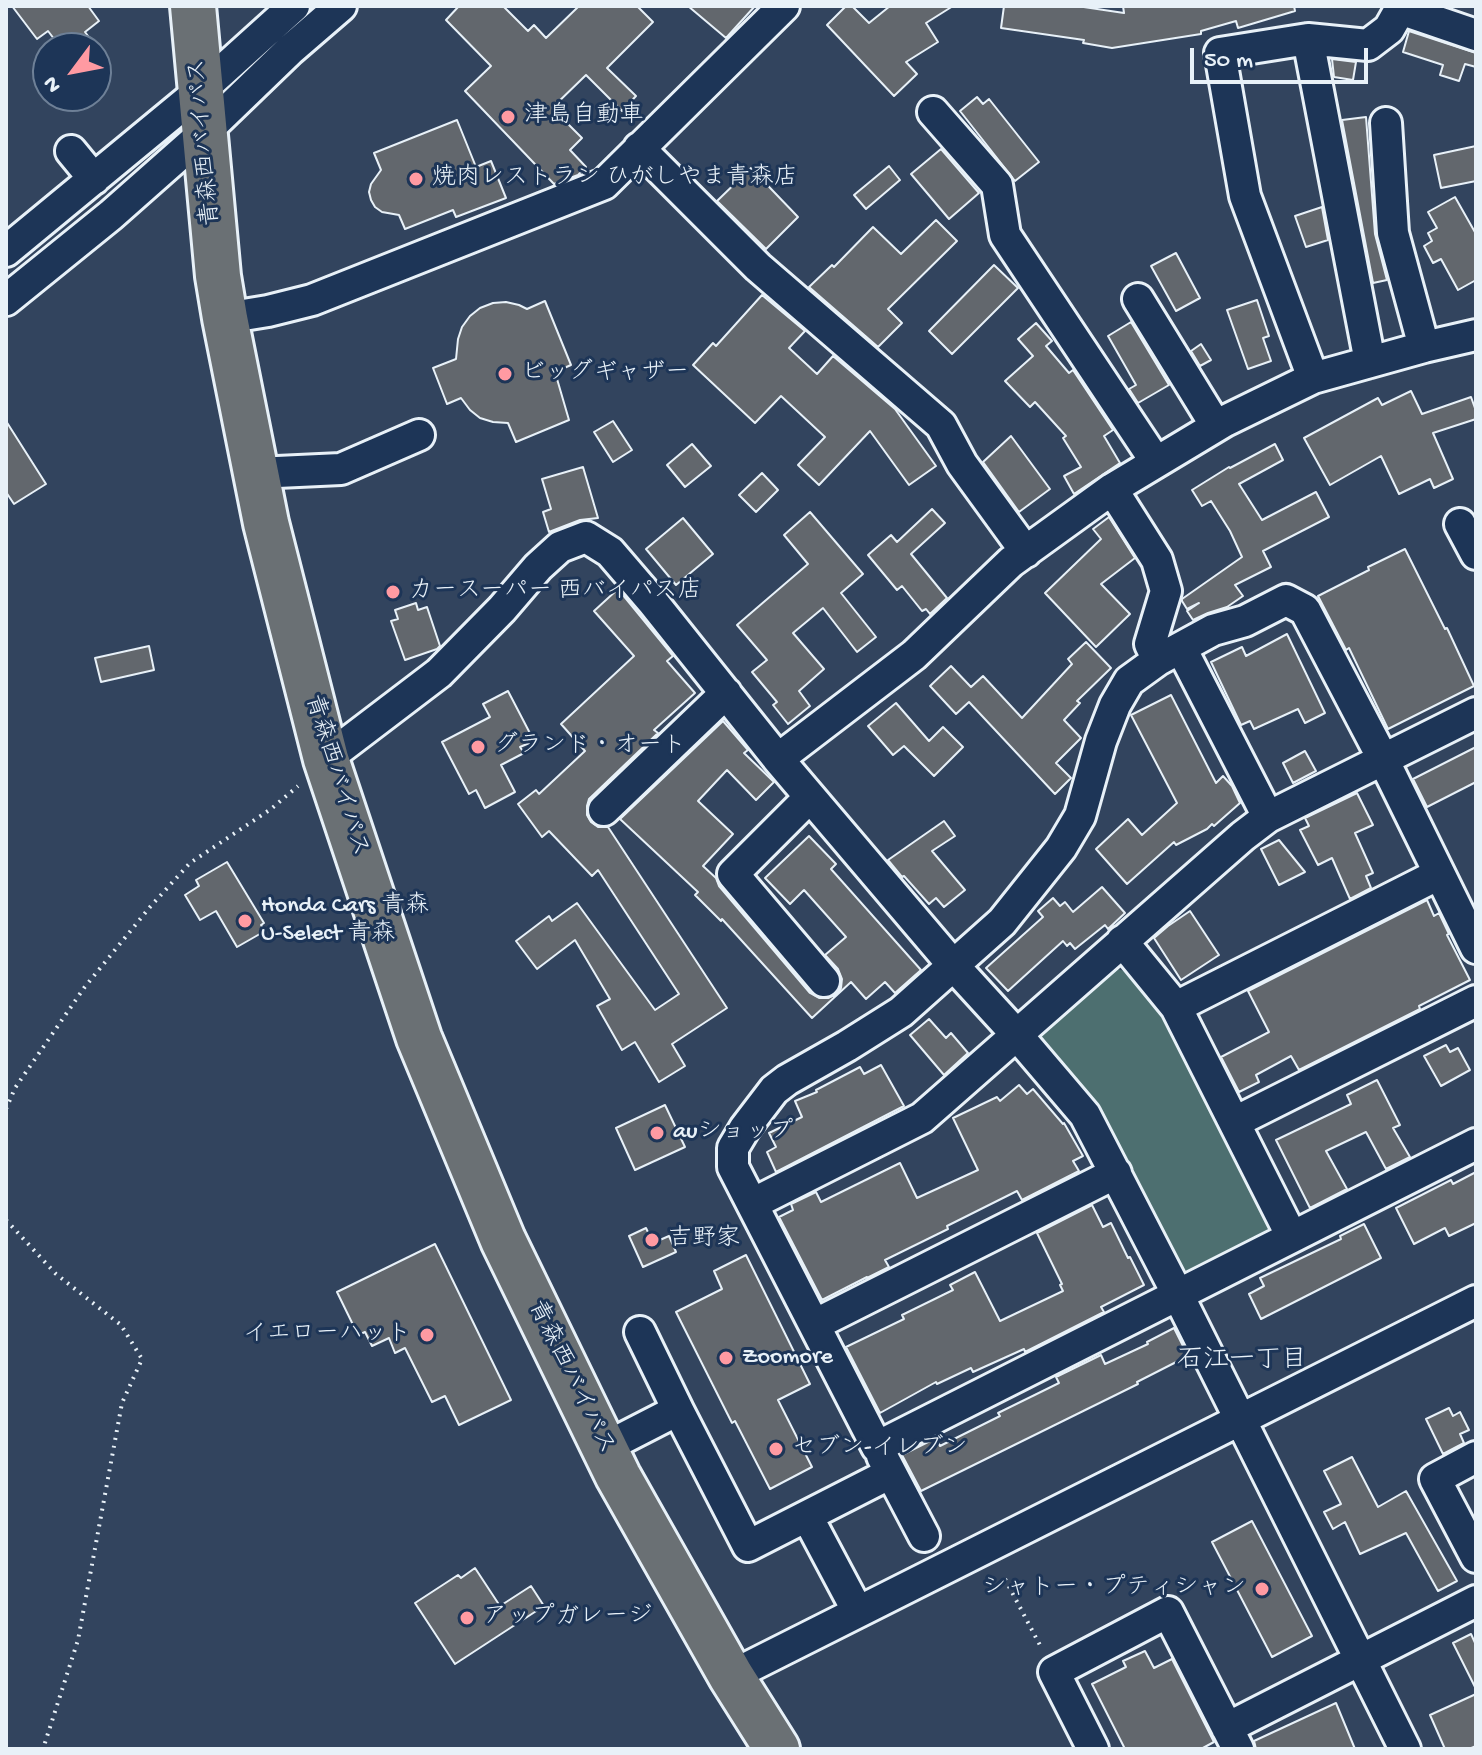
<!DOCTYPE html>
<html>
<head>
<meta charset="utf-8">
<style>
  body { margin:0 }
  #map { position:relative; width:1482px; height:1755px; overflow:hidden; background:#32445e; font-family:"Gochi Hand",sans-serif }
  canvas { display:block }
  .frame { position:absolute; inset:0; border:8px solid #e8f1f8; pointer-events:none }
  .north { position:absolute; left:32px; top:32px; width:80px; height:80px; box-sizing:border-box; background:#1d3557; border:2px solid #6e8097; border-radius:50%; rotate:238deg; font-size:22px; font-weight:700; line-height:32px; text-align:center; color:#e8f1f8 }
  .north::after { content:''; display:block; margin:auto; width:28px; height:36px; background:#ff9aa2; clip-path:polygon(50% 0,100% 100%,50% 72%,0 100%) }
  .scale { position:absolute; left:1190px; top:48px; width:178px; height:36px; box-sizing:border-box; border:4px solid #e8f1f8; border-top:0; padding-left:10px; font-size:24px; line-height:28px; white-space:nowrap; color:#e8f1f8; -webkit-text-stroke:6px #1d3557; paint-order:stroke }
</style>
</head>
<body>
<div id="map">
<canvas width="1482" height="1755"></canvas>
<div class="frame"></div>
<div class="north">N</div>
<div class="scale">50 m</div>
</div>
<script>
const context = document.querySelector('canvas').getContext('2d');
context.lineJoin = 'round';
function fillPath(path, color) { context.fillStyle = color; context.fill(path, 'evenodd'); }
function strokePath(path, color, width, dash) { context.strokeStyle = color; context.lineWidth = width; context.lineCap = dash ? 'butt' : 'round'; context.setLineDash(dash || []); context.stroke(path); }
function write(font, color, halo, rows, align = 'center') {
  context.font = font + ' "Gochi Hand","Klee One",sans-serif'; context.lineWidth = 6; context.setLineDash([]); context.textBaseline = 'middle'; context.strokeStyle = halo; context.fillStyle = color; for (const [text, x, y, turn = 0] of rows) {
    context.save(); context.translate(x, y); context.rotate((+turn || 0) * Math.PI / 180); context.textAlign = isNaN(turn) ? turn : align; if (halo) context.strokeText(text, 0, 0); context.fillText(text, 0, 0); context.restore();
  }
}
fillPath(new Path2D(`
  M1110,967L1128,972L1166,1011L1271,1219L1266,1236L1196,1275L1174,1267L1039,1043L1042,1029Z`), '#4d6f70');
const building = new Path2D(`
  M12,6H88L99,21L85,32L97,48H61L48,31L37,39Z
  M459,6H503L528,31L534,25L546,38L579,6H637L653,22L607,68L636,96L622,111L586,75L552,108L582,138L570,150L586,167L578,175L554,184L465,91L491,66L446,20Z
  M688,6H755L726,38Z
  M846,6H852L869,23L890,6H953L926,23L938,42L906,62L917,74L894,96L827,25Z
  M1004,6H1077L1124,13L1123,6H1294L1295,11L1238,28L1236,21L1201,31V34L1112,48L1083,43L1084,40L1001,28Z
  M1409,31L1476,53V67L1465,64L1459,81L1440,75L1443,65L1403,52Z
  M1332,59L1356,62L1353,80L1334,77Z
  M977,97L983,104L989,99L1039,162L1015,181L960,111Z
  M1366,117L1375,234L1387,280L1373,283L1342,120Z
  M457,120L476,167L491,161L506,198L456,217L453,210L405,229L399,215L382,212L375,207L371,200L369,192L371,184L381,170L374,153Z
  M1476,146V181L1441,188L1434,155Z
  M941,149L979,193L949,219L911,174Z
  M889,166L900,180L866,209L854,195Z
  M751,168L798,217L766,249L717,201Z
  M1455,197L1476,234V280L1458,290L1441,259L1433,263L1424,246L1432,241L1428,233L1437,228L1428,212Z
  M1322,207L1328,240L1306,247L1295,216Z
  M936,220L957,241L888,309L902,323L878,347L809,287L832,265L834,267L873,227L901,254Z
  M1176,253L1200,298L1176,311L1151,266Z
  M994,265L1018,288L952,354L929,331Z
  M762,295L805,331L789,348L817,374L833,356L895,409L936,466L909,485L870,431L819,485L798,465L825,437L781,396L755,423L693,365L713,343L716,346Z
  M1257,300L1269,336L1263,338L1271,361L1248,369L1227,310Z
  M545,301L571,365L555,372L569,420L516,442L508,423L493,422L480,418L470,410L461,398L447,404L433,368L456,359L458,339L462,327L470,316L480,308L493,303L506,302L519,305L527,309Z
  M1131,322L1169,385L1138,403L1129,389L1136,385L1108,336Z
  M1036,323L1052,341L1046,346L1069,373L1073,370L1113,430L1104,436L1120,463L1074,494L1064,476L1081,467L1063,438L1066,436L1035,402L1030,407L1005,381L1033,356L1018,339Z
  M1201,344L1211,360L1200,366L1191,351Z
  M1411,391L1422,414L1471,397L1476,411V419L1433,433L1453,479L1434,488L1430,479L1399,494L1381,456L1330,485L1304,438L1378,398L1382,405Z
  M6,421L46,484L14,504L6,492Z
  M613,421L632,450L613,462L594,432Z
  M1011,436L1050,489L1019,512L983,462Z
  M692,444L711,466L685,487L667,465Z
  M1275,444L1283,460L1239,484L1262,520L1316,492L1329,517L1263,551L1271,567L1235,585L1243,596L1227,607L1208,613L1193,620L1187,611L1199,603L1187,609L1182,601V599L1242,557L1230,531L1211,501L1202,506L1192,490L1229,467L1230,468Z
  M583,467L598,518L580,520L549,532L543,512L551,509L542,479Z
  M762,473L778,490L756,512L739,495Z
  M932,509L945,523L911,554L947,598L930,614L926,609L922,611L902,586L897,590L868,555L891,535L897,542Z
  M810,512L863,574L841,593L876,637L857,652L823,608L793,633L824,669L799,691L810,706L788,724L773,705L777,702L752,672L767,660L737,625L808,564L784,535Z
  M1109,517L1135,558L1101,584L1130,614L1096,647L1045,593L1101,539L1093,529Z
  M683,518L713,554L676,585L646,549Z
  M1405,549L1445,629L1447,628L1474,686L1388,729L1349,648L1346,650L1318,596L1369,570L1368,567Z
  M618,589L673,656L667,661L695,693L654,730L658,733L589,799L587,806V815L591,822L598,827H608L727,1008L672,1044L685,1066L659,1082L635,1042L622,1050L597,1006L610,999L575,940L537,969L516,941L549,916L552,921L577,903L655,1010L679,994L598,870L592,876L549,831L542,837L518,804L536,790L539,794L585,751L561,724L634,656L594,611Z
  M416,603L418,610L427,607L440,646L437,649L405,660L391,621L398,619L395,610Z
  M1287,634L1325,713L1305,723L1298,709L1254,729L1250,721L1241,725L1211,662L1242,647L1246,656Z
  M1086,642L1111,668L1077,701L1080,703L1064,720L1081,738L1056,763L1071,778L1055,794L969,702L956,714L930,686L951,666L971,687L983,676L1022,718L1072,664L1068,659Z
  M149,646L154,670L101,682L95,658Z
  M508,691L534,741L520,747L524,753L501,765L515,792L485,808L476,790L469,794L442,742L490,717L483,704Z
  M1171,695L1216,783L1223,776L1232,786L1240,803L1214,826L1212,824L1207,829L1176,845L1174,842L1127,884L1096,849L1128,819L1142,835L1177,803L1131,715Z
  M896,703L929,741L943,727L963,747L934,776L904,746L893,755L868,726Z
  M723,721L748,750L744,753L774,782L756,800L727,770L698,801L733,834L703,866L716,878L719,886L810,993L819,998H828L836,994L841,988L842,979L838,969L825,955L846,937L804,890L790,904L765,878L809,836L836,864L831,869L921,970L895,993L885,982L866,999L851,982L812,1018L722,919L721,921L695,895L698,892L620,819Z
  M1476,747V782L1427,807L1413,779Z
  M1305,751L1316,771L1293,783L1283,763Z
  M1357,793L1373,825L1355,833L1373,873L1366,876L1371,888L1350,899L1332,858L1318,865L1300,830L1309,826L1305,818Z
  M944,821L955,836L932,851L965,890L944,907L936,898L929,904L904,876L902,877L888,860Z
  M1279,840L1305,872L1279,885L1261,849Z
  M227,862L264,923L261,925L265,931L237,947L216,911L200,920L185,895L199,886L196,880Z
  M1102,887L1125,913L1108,929L1105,925L1075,949L1070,943L1067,946L1063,941L1008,991L986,968L1043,917L1038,911L1053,898L1060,906L1065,902L1073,912Z
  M1427,900L1434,916L1439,913L1449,934L1447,935L1470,980L1419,1006L1420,1009L1299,1070L1291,1056L1256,1075L1259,1082L1239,1092L1221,1057L1269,1032L1248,991Z
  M1190,911L1219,955L1181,980L1154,938L1168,926Z
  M929,1019L946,1038L951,1033L968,1053L944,1075L910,1035Z
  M1446,1045L1450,1052L1458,1048L1470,1070L1441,1086L1424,1056Z
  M881,1065L904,1106L776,1172L767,1152L776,1147L769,1133L802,1117L795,1101L817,1092L816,1090L860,1067L864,1074Z
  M1377,1080L1400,1125L1393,1128L1410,1157L1386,1169L1366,1132L1326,1151L1347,1189L1310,1208L1276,1140L1351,1104L1347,1095Z
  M1019,1085L1027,1094L1033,1089L1063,1124L1064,1123L1083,1156L1073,1161L1079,1171L1022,1200L1017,1191L947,1226L948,1229L885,1260L889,1267L867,1278V1277L822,1300L779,1217L793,1210L791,1204L816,1192L821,1202L900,1163L917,1198L978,1170L953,1118L997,1097L1000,1101Z
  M665,1105L685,1147L635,1170L616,1128Z
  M1476,1172V1223L1449,1236L1445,1228L1414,1244L1396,1208L1451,1180L1453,1184Z
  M1092,1205L1103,1227L1111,1223L1128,1258L1130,1257L1144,1285L1101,1307L1104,1312L1025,1352L1024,1349L973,1372L971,1368L937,1384L936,1382L880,1413L846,1347L904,1319L902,1315L953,1290L950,1285L975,1272L1000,1321L1063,1291L1060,1285L1062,1284L1037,1233Z
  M1364,1224L1381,1258L1261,1319L1249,1294L1264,1286L1260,1278L1341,1239L1340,1236Z
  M646,1228L653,1243L669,1236L676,1252L643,1267L629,1236Z
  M435,1244L511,1400L459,1425L445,1396L432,1402L405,1348L395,1353L389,1338L372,1346L365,1332L358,1335L337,1292Z
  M746,1255L810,1384L778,1400L812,1467L770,1489L735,1421L732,1423L676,1312L722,1289L714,1271Z
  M1174,1328L1188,1356L1137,1382L1138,1384L921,1491L902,1455L936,1438L940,1446L1000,1416L998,1413L1059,1383L1056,1377L1101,1355L1105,1364L1148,1344L1147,1342Z
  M1449,1408L1453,1416L1460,1412L1469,1430L1460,1434L1464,1443L1443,1454L1426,1419Z
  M1352,1457L1378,1507L1406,1491L1457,1581L1438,1591L1406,1533L1360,1554L1345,1522L1333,1529L1324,1512L1341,1504L1324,1471Z
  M1252,1521L1312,1636L1272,1657L1212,1542Z
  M475,1568L500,1606L531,1586L544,1606L455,1664L415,1603L458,1575L461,1578Z
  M1471,1634L1476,1645V1689L1453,1643Z
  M1145,1651L1154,1668L1172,1659L1214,1742L1201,1749H1125L1092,1684L1126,1667L1123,1661Z
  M1476,1694V1746L1469,1749H1445L1430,1715Z
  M1336,1703L1355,1749H1256L1254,1741Z`);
fillPath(building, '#62676d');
strokePath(building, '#e8f1f8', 2);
const minor = new Path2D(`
  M1399,6L1400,9L1476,35
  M1308,39L1370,362
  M933,112L997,185L1005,235L1156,462
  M1386,123L1393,233L1424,347
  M639,148L758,267L941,425L962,464L1026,552
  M71,151L94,179
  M6,251L201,90L294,6
  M1138,299L1216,426
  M6,300L111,215L206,131L290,50L341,6
  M225,318L268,311L312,300L604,184L784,6
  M1313,378L1245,196L1220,53L1308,39L1368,45L1389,29L1402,6
  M256,473L341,469L419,435
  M1112,489L1157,560L1166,591L1150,644L1158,660
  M1460,524L1476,554
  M1181,648L1268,817
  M326,759L439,673L502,609L538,567L560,547L586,537L610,552L652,601L778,759L914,655L1011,562L1112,489L1225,421L1313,378L1424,347L1476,335
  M778,759L953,965L1017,1035L1085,1115L1178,1295L1405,1749
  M810,797L733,874L824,981
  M604,810L726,693
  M1122,941L1176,1007L1292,1237
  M1476,948L1383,759L1305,610L1286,600L1245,621L1213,630L1158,660L1129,681L1115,705L1101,741L1080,816L1061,848L1002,922L901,1012L847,1046L787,1080L774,1090L745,1128L733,1148V1167L877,1447L1476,1144
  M1176,1007L1439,874
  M1235,1122L1476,1001
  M752,1204L922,1118L1243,836L1268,817L1476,713
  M816,1324L1116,1173
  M640,1332L678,1410
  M604,1448L678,1410L748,1546L891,1473
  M882,1456L924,1536
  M1476,1457L1435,1479L1476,1557
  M807,1516L858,1612
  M731,1676L1476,1301
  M1227,1728L1476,1601
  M1093,1749L1054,1672L1168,1612L1238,1749`);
const highway = new Path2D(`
  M193,6L218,276L225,318L266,523L326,759L419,1038L503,1240L618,1476L731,1676L777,1749`);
strokePath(minor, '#e8f1f8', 36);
strokePath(highway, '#e8f1f8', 50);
strokePath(new Path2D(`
  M6,1109L15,1088L84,988L150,907L190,863L271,809L298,786
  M6,1220L56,1274L121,1325L142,1359L122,1403L78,1640L43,1749
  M1005,1579L1042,1649`), '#e8f1f8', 4, [2, 6]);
strokePath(minor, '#1d3557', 30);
strokePath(highway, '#6a7074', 44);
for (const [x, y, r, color] of [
  [508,117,8,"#ff9aa2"],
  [416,179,8,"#ff9aa2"],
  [505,374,8,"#ff9aa2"],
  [393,592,8,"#ff9aa2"],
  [478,747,8,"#ff9aa2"],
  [245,921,8,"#ff9aa2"],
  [657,1133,8,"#ff9aa2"],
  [652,1240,8,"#ff9aa2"],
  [427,1335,8,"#ff9aa2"],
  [726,1358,8,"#ff9aa2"],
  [776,1449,8,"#ff9aa2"],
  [1262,1589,8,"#ff9aa2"],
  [467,1618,8,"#ff9aa2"]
]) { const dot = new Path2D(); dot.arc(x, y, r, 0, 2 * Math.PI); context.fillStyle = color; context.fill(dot); strokePath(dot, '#1d3557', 3); }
write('24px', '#e8f1f8', '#1d3557', [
  ["津島自動車",524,117],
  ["焼肉レストラン ひがしやま青森店",432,179],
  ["ビッグギャザー",521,374],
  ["カースーパー 西バイパス店",409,592],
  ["グランド・オート",494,747],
  ["Honda Cars 青森",261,907],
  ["U-Select 青森",261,935],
  ["auショップ",673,1133],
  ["吉野家",668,1240],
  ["イエローハット",411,1335,"right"],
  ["Zoomore",742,1358],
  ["セブン-イレブン",792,1449],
  ["シャトー・プティシャン",1246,1589,"right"],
  ["アップガレージ",483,1618]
], 'left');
write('24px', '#e8f1f8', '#1d3557', [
  ["青森西バイパス",206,142,-95],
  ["青森西バイパス",335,776,73],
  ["青森西バイパス",570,1378,64]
]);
write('26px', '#e8f1f8', '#1d3557', [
  ["石江一丁目",1242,1362]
]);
</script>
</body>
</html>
